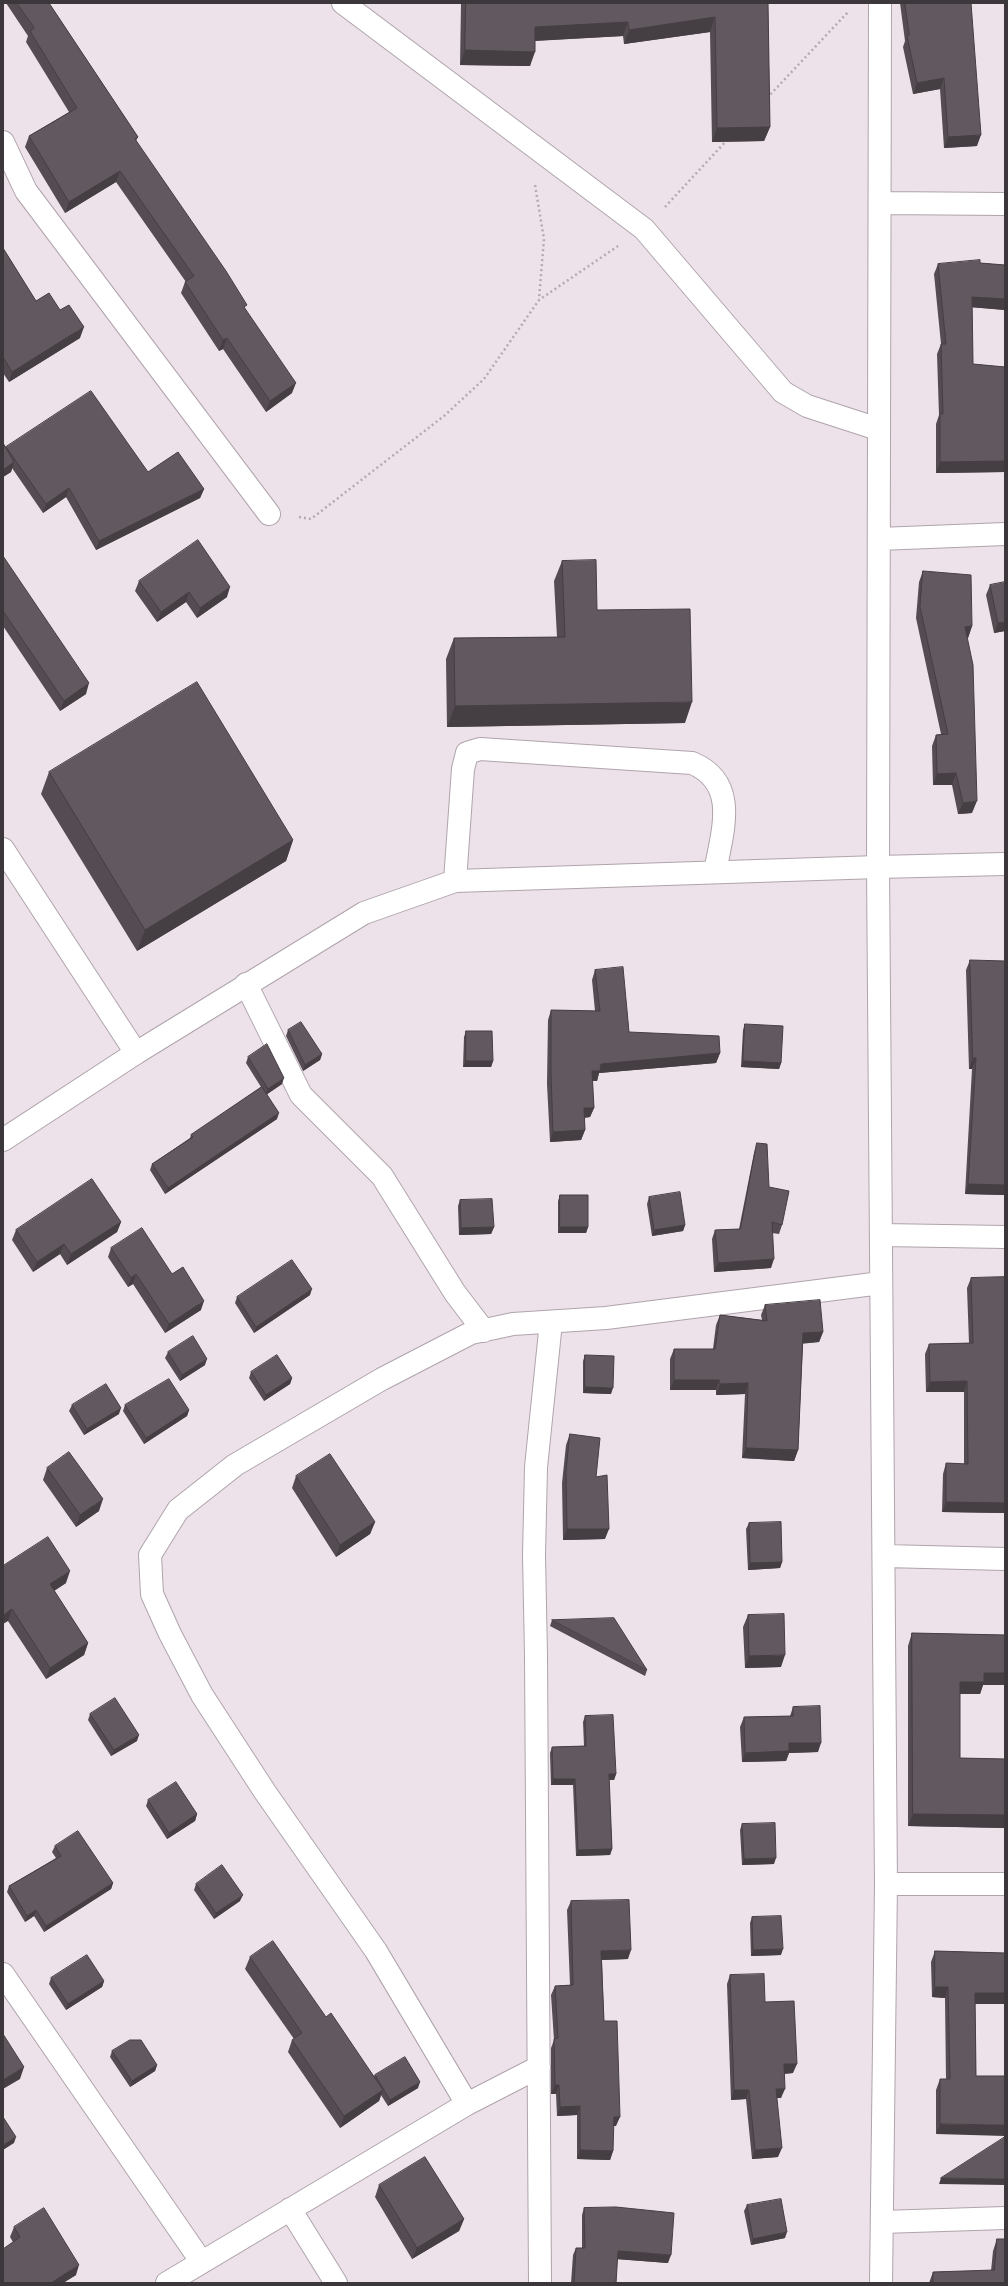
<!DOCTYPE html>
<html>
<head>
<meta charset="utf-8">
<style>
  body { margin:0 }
  #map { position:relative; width:1008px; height:2286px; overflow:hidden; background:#ede2ea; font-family:"Titillium Web",sans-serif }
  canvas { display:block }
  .frame { position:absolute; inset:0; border:4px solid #3c373b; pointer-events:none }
</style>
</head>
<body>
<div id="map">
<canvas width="1008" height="2286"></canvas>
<div class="frame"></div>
</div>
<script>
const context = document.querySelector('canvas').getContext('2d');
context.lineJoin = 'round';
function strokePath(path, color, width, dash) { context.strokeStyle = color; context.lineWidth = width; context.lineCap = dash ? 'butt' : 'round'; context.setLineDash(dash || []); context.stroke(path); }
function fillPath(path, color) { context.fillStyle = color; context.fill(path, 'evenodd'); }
const minor = new Path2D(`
  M343,3L644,229L783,392L807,406L878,429
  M880,3L878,867L886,1884L881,2283
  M3,142L26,191L269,514
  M881,203L1005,204
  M879,539L1005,534
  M3,849L136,1053
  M455,881L463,769L467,753L480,749L692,763C740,783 722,832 715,872
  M246,984L301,1095L382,1176L455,1293L484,1331
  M882,1235L1005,1237
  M885,1556L1005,1559
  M886,1884H1005
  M3,1974L201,2261
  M467,2104L376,1951L265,1792L202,1695L170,1634L152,1594L150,1555L178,1510L235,1465L382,1379L471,1333L513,1324L606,1318L881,1283
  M290,2209L336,2283
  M882,2222L1005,2218
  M167,2283L467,2104L539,2067
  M540,2283L536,1656L534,1555L536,1467L551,1322`);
const secondary = new Path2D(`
  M3,1140L136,1053L364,913L455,881L878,867L1005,864`);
strokePath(minor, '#afa4ab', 24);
strokePath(secondary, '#afa4ab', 24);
strokePath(new Path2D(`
  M767,98L849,11
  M535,185L544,239L539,299
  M665,207L728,139
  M299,517L311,519L444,416L484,379L539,300L618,246`), '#b3aab0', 2.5, [2, 3]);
strokePath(minor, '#fff', 22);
strokePath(secondary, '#fff', 22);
fillPath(new Path2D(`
  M6,3H49L138,137L136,141L245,309L292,393L266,412L223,349L219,351L181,293L185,282H186L116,182L65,213L25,147L29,136L69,112L26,42L28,36Z
  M461,3H768L770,127L764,141L712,142L710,32L624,44L623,36L535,41L530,66L460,65Z
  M900,3H971L977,146L944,148L940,89L913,94L903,47L905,41Z
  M3,248L36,301L60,310L80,338L9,382L3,373Z
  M980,263L1005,265V310L972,307L973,364L1005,367V472L936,473V424L939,415L937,354L941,344L934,274L938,264Z
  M3,443L6,448V447L148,472L204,489L200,498L96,550L66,497L43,513L12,468L11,472L3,477Z
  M3,556L86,694L60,711L3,626Z
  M562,561L597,610L685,723L447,727L446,659L454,638L557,637L554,581Z
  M923,571L972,626L968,638H967L972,813L958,814L952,785H933L932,746L936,735L941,734L916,618L919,582Z
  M139,581L227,597L197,618L186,602L157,622L135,591Z
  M990,585L1005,631L994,633L986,595Z
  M49,772L293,840L286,861L137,951L41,794Z
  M970,960L1005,1195L965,1194L972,1069H969L966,970Z
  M595,970L629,1032L720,1053L716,1063L599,1073L597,1081H592L594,1108L590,1117L584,1118L585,1130L581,1140L550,1142L547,1084L548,1020L551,1010L595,1011L592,980Z
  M745,1024L781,1063L779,1069L741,1067L743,1030Z
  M288,1030L322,1054L320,1060L303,1071L286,1036Z
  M466,1031L493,1061L491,1067H463L464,1037Z
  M248,1057L282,1084L267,1094L277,1119L165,1194L150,1170L152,1164L190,1138L191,1135L261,1087L246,1063Z
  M757,1143L769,1187L782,1225L779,1234L772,1233L771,1268L714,1272L712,1239L715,1230L739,1229L754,1153Z
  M560,1195L588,1227L586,1233H558V1201Z
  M649,1197L685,1225L683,1231L652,1236L647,1204Z
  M460,1200L494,1227L491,1234L459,1235L458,1206Z
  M121,1222L117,1232L67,1265L60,1254L33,1272L12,1240L16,1230Z
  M111,1248L172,1274L201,1310L165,1333L133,1284L128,1287L108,1257Z
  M1005,1277V1513L942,1512L943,1474L946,1463L964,1464V1392H926L925,1354L929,1344L969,1343L967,1288L971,1278Z
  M310,1295L254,1333L235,1303L237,1297Z
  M765,1305L823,1332L819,1342L803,1343L798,1450L794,1461L742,1458L745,1394L716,1395V1390H670V1359L674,1349H713L716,1325L720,1315L762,1320L761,1315Z
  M168,1352L205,1365L180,1381L165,1358Z
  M585,1355L611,1394L583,1393V1361Z
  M251,1372L292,1378L290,1384L264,1401L249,1378Z
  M72,1405L119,1414L84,1435L69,1411Z
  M125,1405L189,1410L187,1416L144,1444L123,1411Z
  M570,1434L596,1477L605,1539L563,1540L562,1483L566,1445Z
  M47,1468L99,1511L76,1527L43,1480Z
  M296,1476L375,1522L370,1534L336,1557L292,1488Z
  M749,1523L782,1562L780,1568L748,1570L746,1529Z
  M3,1566L66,1583L54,1591L88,1643L84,1655L46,1679L8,1621Z
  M748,1615L781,1667L745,1668L743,1627Z
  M552,1620L647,1670L645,1676L550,1626Z
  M912,1633L1005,1635V1685H983L980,1694H960V1758L1005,1759V1828L908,1826V1646Z
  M793,1707L818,1752L789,1753L786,1761L742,1762L740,1727L744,1717L790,1716Z
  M90,1714L137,1741L111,1756L88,1720Z
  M585,1716L616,1774L614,1780H609L612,1849L610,1855L576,1856L573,1785H551L550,1753L552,1747L584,1746L583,1722Z
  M148,1800L197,1814L195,1821L167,1839L146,1806Z
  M742,1824L774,1864L742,1865L740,1830Z
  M55,1846L113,1883L111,1889L44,1932L34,1916L25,1922L7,1892L9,1886L56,1858L52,1852Z
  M196,1884L240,1901L214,1919L194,1890Z
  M571,1901L628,1959L602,1960L604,2021L616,2126H613V2151L610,2160L577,2159V2115L557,2116L556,2094H551V2048L554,2040L551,1995L555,1986L570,1985L567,1910Z
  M752,1917L781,1955L751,1956L750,1923Z
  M935,1951L1005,1953V2004H975L976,2076L936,2134V2090L940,2079H946L945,1998L932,1997L931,1962Z
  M250,1957L326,2017L374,2076L375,2075L418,2088L388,2106L381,2095L379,2101L340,2128L288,2052L292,2040L294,2039L245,1969Z
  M730,1975L765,2002L793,2073L784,2074L781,2098H777L778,2157L752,2159L746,2099L731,2100L727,1984Z
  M51,1978L104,1981L102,1987L66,2010L49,1984Z
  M112,2051L157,2065L155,2071L130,2087L110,2057Z
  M379,2185L464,2219L459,2231L412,2259L375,2197Z
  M747,2205L785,2238L751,2245L744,2211Z
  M584,2208L668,2263L617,2259L616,2283H571L573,2255L576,2248H582V2215Z
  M14,2227L76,2275L63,2283H3L13,2242L10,2237Z
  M997,2239L1005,2283H929L933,2272L991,2271L993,2251Z`), '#544c52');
fillPath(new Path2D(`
  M715,17L710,32L624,44L629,30Z
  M628,22L623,36L530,41L535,27Z
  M465,50L535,52L530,66L460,65Z
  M944,78L940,89L913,94L917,83Z
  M770,127L764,141L712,142L717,128Z
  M981,135L977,146L944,148L948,137Z
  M120,171L116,182L65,213L69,202Z
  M972,297L1005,299V310L968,307Z
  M84,327L80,338L9,382L12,372Z
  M227,338L223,349L219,351L223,340Z
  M296,383L292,393L266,412L270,401Z
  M1005,461V472L936,473L940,462Z
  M14,462L11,472L3,477V470Z
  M69,488L66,497L43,513L46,504Z
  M204,489L200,498L96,550L99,541Z
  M230,587L227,597L197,618L200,608Z
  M189,592L186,602L157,622L161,612Z
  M1005,622V631L994,633L998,623Z
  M972,626L968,638H960L965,627Z
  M89,683L86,694L60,711L64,701Z
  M692,702L685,723L447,727L455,706Z
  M956,773L952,785H933L937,774Z
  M977,801L972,813L958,814L963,803Z
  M293,840L286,861L137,951L145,930Z
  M720,1053L716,1063L599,1073L597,1081H588L592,1071L601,1064Z
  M322,1054L320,1060L303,1071L305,1065Z
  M973,1058H976L972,1069H969Z
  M466,1061H493L491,1067H463Z
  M743,1061L781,1063L779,1069L741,1067Z
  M284,1078L282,1084L266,1095L268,1089Z
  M584,1108H594L590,1117L580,1118Z
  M279,1113L277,1119L165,1194L168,1188Z
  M585,1130L581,1140L550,1142L553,1132Z
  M968,1184L1005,1185V1195L965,1194Z
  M121,1222L117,1232L67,1265L71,1254Z
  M685,1225L683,1231L652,1236L654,1230Z
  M494,1227L491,1234L459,1235L461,1228Z
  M560,1227H588L586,1233H558Z
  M64,1244L60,1254L33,1272L37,1262Z
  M774,1259L771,1268L714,1272L718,1263Z
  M136,1274L133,1284L128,1287L131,1278Z
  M312,1289L310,1295L254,1333L256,1327Z
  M204,1301L201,1310L165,1333L169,1324Z
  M823,1332L819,1342L800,1344L803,1333Z
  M207,1359L205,1365L180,1381L182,1375Z
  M292,1378L290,1384L264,1401L266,1395Z
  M674,1380H719L716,1390H670Z
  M967,1381L964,1392H926L930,1382Z
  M748,1383L745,1394L716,1395L720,1384Z
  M585,1387L613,1388L611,1394L583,1393Z
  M121,1408L119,1414L84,1435L87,1429Z
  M189,1410L187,1416L144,1444L146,1438Z
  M746,1448L798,1450L794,1461L742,1458Z
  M103,1499L99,1511L76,1527L80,1515Z
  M946,1502L1005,1503V1513L942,1512Z
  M375,1522L370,1534L336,1557L340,1545Z
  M567,1529H609L605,1539L563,1540Z
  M782,1562L780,1568L748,1570L750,1563Z
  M70,1571L66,1583L46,1596L50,1584Z
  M12,1609L8,1621L3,1624V1615Z
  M88,1643L84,1655L46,1679L50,1668Z
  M785,1655L781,1667L745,1668L749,1656Z
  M984,1673H1005V1685H983L980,1694H955L960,1682Z
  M139,1735L137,1741L111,1756L114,1750Z
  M789,1743H821L818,1752L789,1753L786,1761L742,1762L745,1753Z
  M609,1774H616L614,1780H607Z
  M553,1779H575L573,1785H551Z
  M197,1814L195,1821L167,1839L169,1833Z
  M913,1814L1005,1815V1828L908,1826Z
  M612,1849L610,1855L576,1856L578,1850Z
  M776,1858L774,1864L742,1865L744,1859Z
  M113,1883L111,1889L44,1932L46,1926Z
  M243,1895L240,1901L214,1919L216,1913Z
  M36,1910L34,1916L25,1922L27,1916Z
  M783,1949L781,1955L751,1956L753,1950Z
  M631,1950L628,1959L598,1960L601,1951Z
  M104,1981L102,1987L66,2010L68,2004Z
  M935,1987H948L945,1998L932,1997Z
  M975,1993H1005V2004H972Z
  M784,2064H797L793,2073L780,2074Z
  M157,2065L155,2071L130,2087L132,2081Z
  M24,2067L20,2079L3,2089V2080Z
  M420,2082L418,2088L388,2106L390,2100Z
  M555,2085H559L556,2094H551Z
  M776,2089H785L781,2098H773Z
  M383,2090L379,2101L340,2128L344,2116Z
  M734,2090H749L746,2099L731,2100Z
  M580,2106L577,2115L557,2116L560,2107Z
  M614,2117H620L616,2126H610Z
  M940,2124L1005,2125V2136L936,2134Z
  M16,2137L14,2143L3,2150V2145Z
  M782,2148L778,2157L752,2159L755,2150Z
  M580,2150L613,2151L610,2160L577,2159Z
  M941,2178L1005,2179V2185L939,2184Z
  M464,2219L459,2231L412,2259L417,2248Z
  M787,2232L785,2238L751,2245L753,2239Z
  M618,2251L671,2255L668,2263L615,2259Z
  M79,2265L76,2275L63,2283H51Z`), '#453e42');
const building = new Path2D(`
  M17,3H49L138,137L135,139L226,271L247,305L244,307L296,383L270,401L227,338L223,340L185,282L194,276L120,171L69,202L29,136L77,108L30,31L34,28Z
  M466,3H768L770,127L717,128L715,17L629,30L628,22L535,27V52L465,50Z
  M905,3H971L981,135L948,137L944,78L917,83L907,36L909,35Z
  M3,248L36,301L49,293L60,310L69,305L84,327L12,372L3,357Z
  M980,260V263L1005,265V299L972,297L973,364L1005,367V461L940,462V414H943L941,344H946L938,264Z
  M91,391L148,472L178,452L204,489L99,541L69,488L46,504L6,447Z
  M3,443L14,462L3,470Z
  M198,540L230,587L200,608L189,592L161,612L139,581Z
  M3,556L89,683L64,701L3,611Z
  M596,560L597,610L690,609L692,702L455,706L454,638L565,637L562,561Z
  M923,571L971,575L972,626L965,627L973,665L977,801L963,803L956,773L937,774L936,735L948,734L920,607Z
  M1005,582V622L998,623L990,585Z
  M197,682L293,840L145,930L49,772Z
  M970,960L1005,961V1185L968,1184L976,1058H973Z
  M623,967L629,1032L719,1036L720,1053L601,1064L600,1071H592L594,1108H584L585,1130L553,1132L551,1074V1010L600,1011L595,970Z
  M301,1022L322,1054L305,1065L288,1030Z
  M745,1024L783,1026L781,1063L743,1061Z
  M466,1031H492L493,1061H466Z
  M267,1044L284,1078L268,1089L248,1057Z
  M262,1087L279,1113L168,1188L152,1164L193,1137L191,1135Z
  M757,1143L767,1144L769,1187L789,1191L782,1225L772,1222L774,1259L718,1263L715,1230L740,1229Z
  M92,1179L121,1222L71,1254L64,1244L37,1262L16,1230Z
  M680,1192L685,1225L654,1230L649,1197Z
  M560,1195H588V1227H560Z
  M492,1199L494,1227L461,1228L460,1200Z
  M142,1228L172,1274L183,1267L204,1301L169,1324L136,1274L131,1278L111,1248Z
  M292,1260L312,1289L256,1327L237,1297Z
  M1005,1277V1503L946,1502V1463L968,1464L967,1381L930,1382L929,1344L973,1343L971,1278Z
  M820,1300L823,1332L803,1333L798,1450L746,1448L748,1383L720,1384L719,1380H674V1349H715L720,1315L767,1321L765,1305Z
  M193,1336L207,1359L182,1375L168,1352Z
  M277,1355L292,1378L266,1395L251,1372Z
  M585,1355L614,1356L613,1388L585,1387Z
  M169,1379L189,1410L146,1438L125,1405Z
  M106,1384L121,1408L87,1429L72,1405Z
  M570,1434L600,1438L596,1477L607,1475L609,1529H567L566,1472Z
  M69,1452L103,1499L80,1515L47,1468Z
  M330,1454L375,1522L340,1545L296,1476Z
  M781,1522L782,1562L750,1563L749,1523Z
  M48,1537L70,1571L50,1584L88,1643L50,1668L12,1609L3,1615V1566Z
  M784,1614L785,1655L749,1656L748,1615Z
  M614,1618L647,1670L552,1620Z
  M912,1633L1005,1635V1673H984V1682H960V1758L1005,1759V1815L913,1814Z
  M115,1698L139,1735L114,1750L90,1714Z
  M820,1706L821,1743H789V1751L745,1753L744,1717L793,1716V1707Z
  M613,1715L616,1774H609L612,1849L578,1850L575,1779H553L552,1747L586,1746L585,1716Z
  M176,1782L197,1814L169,1833L148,1800Z
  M775,1823L776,1858L744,1859L742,1824Z
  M78,1831L113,1883L46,1926L36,1910L27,1916L9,1886L61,1856L55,1846Z
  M222,1865L243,1895L216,1913L196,1884Z
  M629,1900L631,1950L601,1951L604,2021H617L620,2117H614L613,2151L580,2150V2106L560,2107L559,2085H555L554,2039L558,2038L555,1986L573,1985L571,1901Z
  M781,1916L783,1949L753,1950L752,1917Z
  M273,1941L326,2017L331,2013L383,2090L344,2116L292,2040L302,2033L250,1957Z
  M935,1951L1005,1953V1993H975L976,2076H1005V2125L940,2124V2079H950L948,1987H935Z
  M87,1955L104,1981L68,2004L51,1978Z
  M764,1974L765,2002L794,2001L797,2064H784L785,2089H776L782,2148L755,2150L749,2090H734L730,1975Z
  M3,2034L24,2067L3,2080Z
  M130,2040H141L157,2065L132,2081L112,2051Z
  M405,2057L420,2082L390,2100L375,2075Z
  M3,2117L16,2137L3,2145Z
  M1005,2137V2179L941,2178Z
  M425,2157L464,2219L417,2248L379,2185Z
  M781,2199L787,2232L753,2239L747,2205Z
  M616,2207L674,2213L671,2255L618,2251L616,2283H574L576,2248H585L584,2208Z
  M44,2208L79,2265L51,2283H3V2249L20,2237L14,2227Z
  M997,2239H1005V2283H933V2272L994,2270Z`);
fillPath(building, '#62585f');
strokePath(building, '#453e42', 1);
</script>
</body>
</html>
